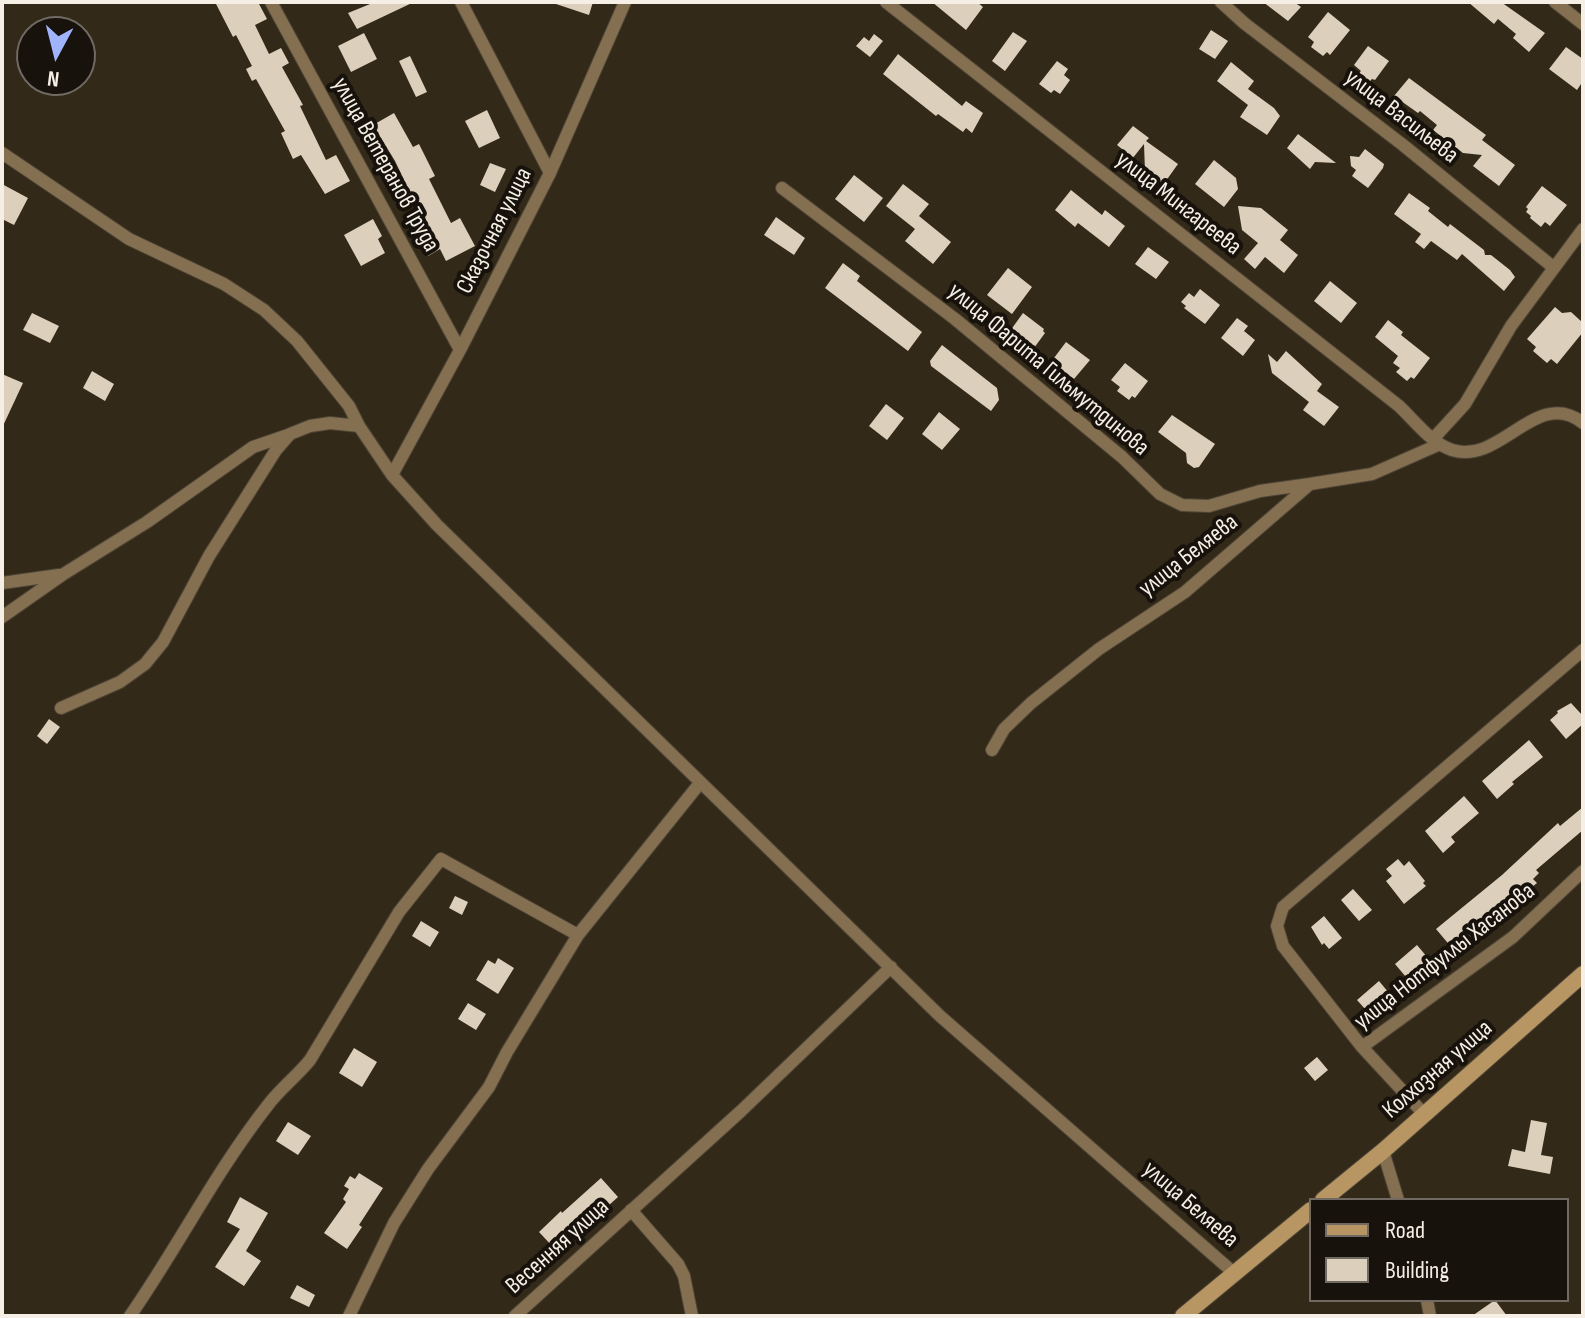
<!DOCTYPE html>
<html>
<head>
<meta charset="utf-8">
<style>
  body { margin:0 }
  #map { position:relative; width:1585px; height:1318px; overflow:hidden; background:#332919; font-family:"Sofia Sans Condensed",sans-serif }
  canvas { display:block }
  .frame { position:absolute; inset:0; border:4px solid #f5efe5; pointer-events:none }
  .legend { position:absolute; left:1309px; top:1198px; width:260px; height:104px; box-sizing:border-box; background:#17120c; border:2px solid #706a63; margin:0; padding:10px 14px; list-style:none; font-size:24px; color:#f5efe5 }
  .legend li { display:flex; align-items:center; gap:16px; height:40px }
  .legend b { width:40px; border:2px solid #706a63 }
  .north { position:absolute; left:16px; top:16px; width:80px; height:80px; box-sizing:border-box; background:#17120c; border:2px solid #706a63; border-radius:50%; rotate:187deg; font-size:22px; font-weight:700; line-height:32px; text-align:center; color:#f5efe5 }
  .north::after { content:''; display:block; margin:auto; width:28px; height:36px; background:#a0b3fd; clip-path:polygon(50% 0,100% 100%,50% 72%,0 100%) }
</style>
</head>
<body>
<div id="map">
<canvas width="1585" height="1318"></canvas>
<div class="frame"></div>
<ul class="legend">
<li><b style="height:10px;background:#b79664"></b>Road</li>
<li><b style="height:22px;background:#dccfbb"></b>Building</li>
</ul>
<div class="north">N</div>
</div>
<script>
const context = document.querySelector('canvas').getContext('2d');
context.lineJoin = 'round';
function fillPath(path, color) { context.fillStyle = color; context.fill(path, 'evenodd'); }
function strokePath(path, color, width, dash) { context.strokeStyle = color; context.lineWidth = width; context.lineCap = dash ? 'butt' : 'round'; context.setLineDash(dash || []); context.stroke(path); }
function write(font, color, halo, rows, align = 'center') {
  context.font = font + ' "Sofia Sans Condensed",sans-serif'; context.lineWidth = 8; context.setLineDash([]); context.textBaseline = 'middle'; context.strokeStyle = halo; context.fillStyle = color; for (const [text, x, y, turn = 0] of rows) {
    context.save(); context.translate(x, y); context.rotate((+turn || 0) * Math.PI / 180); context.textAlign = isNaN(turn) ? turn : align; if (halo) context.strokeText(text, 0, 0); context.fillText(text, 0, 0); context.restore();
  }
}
fillPath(new Path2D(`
  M215,2H258L267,19L255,25L269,54L281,48L289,63L282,67L303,105L300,106L326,160L336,155L350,181L325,194L301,155L293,159L281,133L285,131L256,79L252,81L246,69L252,66L236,35L233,37Z
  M375,2H414L357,29L348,13Z
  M556,2H593L589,15L556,4Z
  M932,2H977L983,7L966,30Z
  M1263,2H1294L1301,7L1288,21Z
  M1468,2H1501L1545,33L1529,52L1513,38L1516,34L1498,19L1494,24Z
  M1328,12L1350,30L1330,55L1327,52L1323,56L1311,47L1314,42L1308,37Z
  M1211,30L1228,41L1215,59L1199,49Z
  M1013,32L1027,41L1005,71L992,61Z
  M364,33L377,59L351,72L338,46Z
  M874,34L883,41L870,57L856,46L864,37L869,41Z
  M1368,46L1389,61L1375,80L1372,79L1369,82L1358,74L1361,71L1354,65Z
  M1566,47L1583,59V81L1577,90L1549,69Z
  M898,54L962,106L966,101L983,113L972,133L966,128L963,132L938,114L936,116L883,74Z
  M410,56L427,92L416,97L399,61Z
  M1057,61L1068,69L1064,75L1070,80L1060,94L1054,90L1051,93L1039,84Z
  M1231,62L1254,81L1248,89L1274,108L1280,116L1267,135L1240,117L1248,105L1217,81Z
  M1409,78L1486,135L1482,140L1515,165L1499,186L1473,166L1482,155L1463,153L1433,130L1437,125L1420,111L1418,113L1394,96Z
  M487,110L500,138L479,148L465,121Z
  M394,113L413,147L419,144L435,176L429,179L451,223L460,218L475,246L446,261L440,249L428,256L418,238L429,232L395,161L373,125Z
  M1133,126L1149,138L1146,141L1178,164L1163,185L1145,172L1144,144L1128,164L1117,155L1122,149L1117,145Z
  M1298,134L1336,163L1315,162L1310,169L1287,148Z
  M1365,149L1384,164L1383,168L1368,188L1352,176L1356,170L1351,166L1350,156L1359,157Z
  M1214,160L1236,178L1238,189L1224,207L1195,184Z
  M490,163L506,169L495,192L480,185Z
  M854,175L883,198L864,222L835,199Z
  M2,184L28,198L14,225L2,219Z
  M903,184L929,204L919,216L951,242L933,264L905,241L915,229L886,206Z
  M1542,186L1567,205L1550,226L1545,222L1541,227L1530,218L1531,216L1526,212L1528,209L1526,207Z
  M1071,190L1102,215L1105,210L1125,226L1109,247L1078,223L1075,227L1055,210Z
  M1409,193L1430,208L1428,211L1448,227L1450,224L1484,250L1485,255H1491L1510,270L1515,277L1504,291L1462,254L1457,260L1431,241L1424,249L1415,242L1421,234L1394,214Z
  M1238,206L1261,208L1288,230L1280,240L1298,255L1284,273L1265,257L1255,269L1244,259L1258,243L1242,230Z
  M776,217L805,238L794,255L764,235Z
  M373,219L382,236L378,239L385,253L361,266L344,235Z
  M1148,247L1169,262L1156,279L1135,264Z
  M843,263L860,276L857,281L922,332L908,351L825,288Z
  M1008,268L1032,287L1012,314L987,295Z
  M1330,281L1357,303L1341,323L1314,301Z
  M1200,289L1220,305L1205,324L1184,308L1186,306L1181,302L1189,293L1194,297Z
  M1555,307L1562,313L1571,312L1582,322L1581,329L1583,332L1557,364L1551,359L1547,363L1533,351L1536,347L1527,339Z
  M32,313L59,326L50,343L23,330Z
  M1023,313L1044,329L1043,331L1045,333L1034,348L1010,331Z
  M1237,318L1248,326L1244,331L1255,340L1243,356L1221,338Z
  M1388,320L1403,332L1401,335L1430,358L1414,379L1411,377L1407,381L1396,372L1400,368L1393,363L1398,356L1375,337Z
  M1066,342L1090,360L1074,379L1051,362Z
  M942,345L997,388L999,400L991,411L931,366L930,361Z
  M1286,351L1322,384L1317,391L1339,407L1324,426L1303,410L1309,402L1272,373L1268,354L1277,362Z
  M1125,363L1148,381L1135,398L1132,396L1129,400L1117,391L1120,387L1111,380Z
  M92,371L114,384L105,401L83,388Z
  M2,374L23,383L2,428Z
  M886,404L904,418L887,440L869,426Z
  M939,412L960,429L942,450L922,434Z
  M1172,415L1215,444L1199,467L1194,468L1187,463L1186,453L1158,432Z
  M1571,703L1583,716V724L1566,739L1550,720L1558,713L1557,711Z
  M49,719L60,727L47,744L37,736Z
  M1529,740L1543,757L1512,782L1514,784L1497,799L1482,781Z
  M1464,796L1479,813L1451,837L1455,842L1443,853L1425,831Z
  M1583,807V830L1536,870L1539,873L1533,879L1537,883L1526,892L1524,889L1502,908L1506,912L1495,921L1492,917L1486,922L1484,920L1468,934L1472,938L1461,947L1458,943L1452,948L1436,929L1502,875L1558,823L1560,826Z
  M1398,859L1404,866L1409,861L1425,881L1423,883L1426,886L1404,904L1386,881L1392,876L1386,869Z
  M1353,889L1372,910L1359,921L1341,900Z
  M455,896L468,902L462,915L449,908Z
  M1324,916L1342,938L1329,949L1324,943L1322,945L1311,927Z
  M421,921L439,932L430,947L412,936Z
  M1417,945L1433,964L1427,969L1431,973L1421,982L1417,978L1411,983L1395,964Z
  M498,958L514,968L498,994L476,980L488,960L495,964Z
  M1379,981L1394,999L1388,1005L1392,1009L1382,1018L1378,1014L1373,1018L1357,1000Z
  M468,1003L486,1014L476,1030L458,1019Z
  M354,1048L377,1062L362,1087L339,1073Z
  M1317,1057L1328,1070L1315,1081L1304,1068Z
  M1531,1120L1547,1123L1541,1155L1553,1157L1550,1174L1508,1166L1512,1149L1525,1152Z
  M288,1122L311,1136L298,1155L276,1141Z
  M359,1173L383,1188L359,1225L362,1227L347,1249L324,1233L346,1202L343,1199L349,1189L344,1186L350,1176L355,1179Z
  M601,1178L618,1197L598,1215L596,1213L589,1219L586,1216L554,1248L539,1232L561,1211L562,1213Z
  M240,1197L268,1213L246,1251L261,1261L244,1286L215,1267L240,1229L227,1222Z
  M297,1285L315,1295L309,1307L290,1298Z
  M1495,1300L1507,1316H1472Z`), '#dccfbb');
const street = new Path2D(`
  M271,2L460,350
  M461,2L550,173
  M886,2L1399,406C1415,421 1431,443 1452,450C1500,466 1537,386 1583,423
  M1221,2L1244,23L1403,145L1553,267
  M1555,2L1583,24
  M2,153L129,239L224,284L264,310L297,341L349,406L359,426L392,475L437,525L940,1016L1234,1273
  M782,188L955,319L1122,457L1160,494L1182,505L1209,506L1260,491L1310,484
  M1433,439L1465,404L1511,326L1583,229
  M392,475L460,350L550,173L625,2
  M2,583L59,575
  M2,617L62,575L147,522L253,447L288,435
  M61,708L120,682L145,664L163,642L209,556L276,450L290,434L310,426L330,423L359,426
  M992,750L1004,729L1031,703L1099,649L1185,592L1310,484L1372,474L1440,444
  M1362,1047L1283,946L1277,926L1283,907L1583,650
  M1424,1114L1362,1047L1513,937L1583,871
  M1383,1151L1398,1200
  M631,1210L678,1264L684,1276L692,1316
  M1427,1300L1430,1316
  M130,1316C178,1247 216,1171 268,1105C280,1089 297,1076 310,1060L399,912L441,859L578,935
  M349,1316L394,1223L428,1169L489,1087L507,1052L578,935L700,783
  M515,1316L741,1111L891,967`);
const secondary = new Path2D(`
  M1323,1200L1383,1151L1583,974
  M1183,1316L1311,1210`);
strokePath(street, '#4e4536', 14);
strokePath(secondary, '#4e4536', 18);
strokePath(street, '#846f51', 12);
strokePath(secondary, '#b79664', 16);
write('24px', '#f5efe5', '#17120c', [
  ["улица Васильева",1401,117,38],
  ["улица Ветеранов Труда",385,165,61],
  ["улица Мингареева",1178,204,38],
  ["Сказочная улица",495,231,-63],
  ["улица Фарита Гильмутдинова",1048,370,40],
  ["улица Беляева",1189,556,-38],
  ["улица Нотфуллы Хасанова",1445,957,-38],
  ["Колхозная улица",1438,1070,-41],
  ["улица Беляева",1190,1205,41],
  ["Весенняя улица",558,1247,-42]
]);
</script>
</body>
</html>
